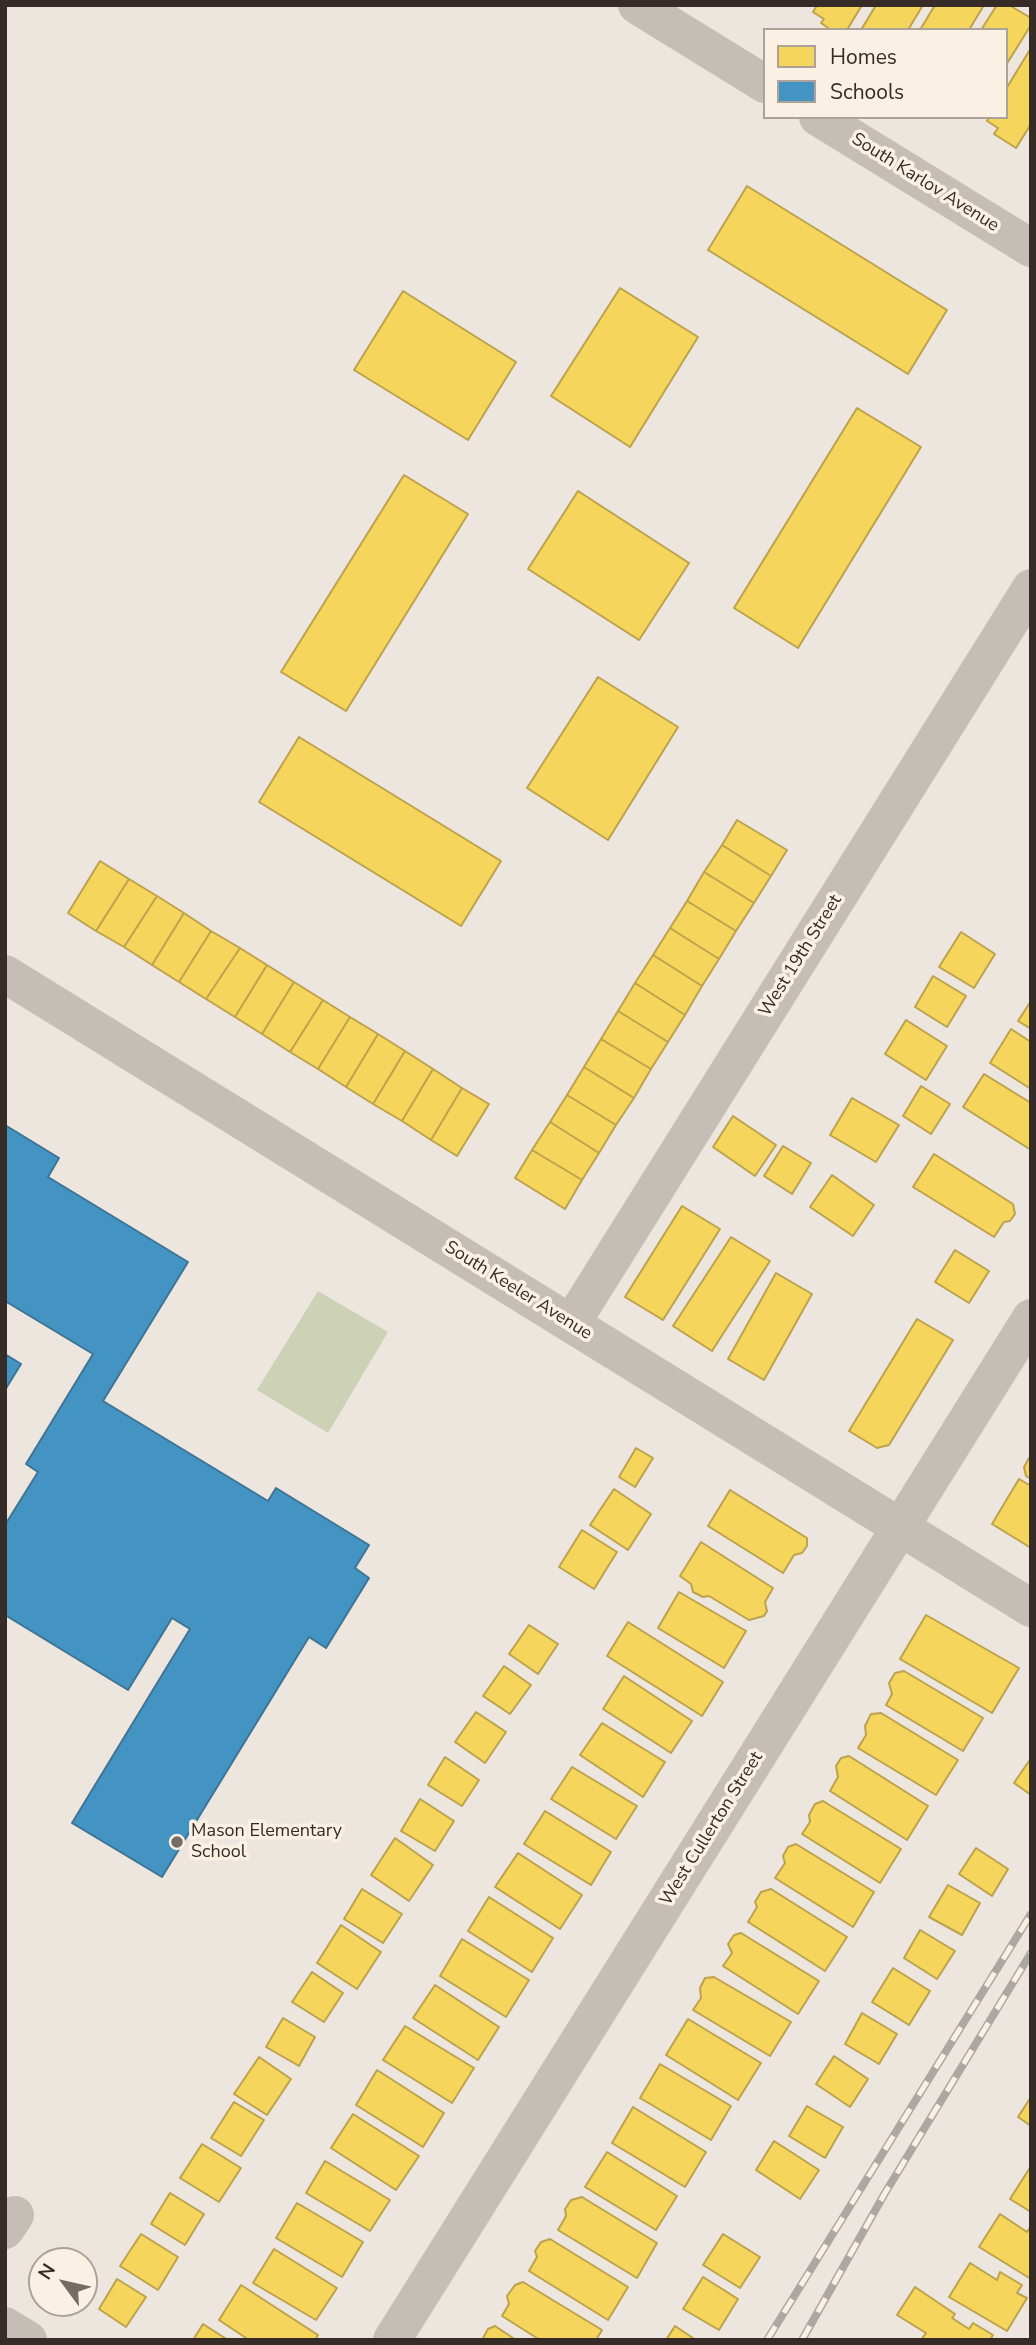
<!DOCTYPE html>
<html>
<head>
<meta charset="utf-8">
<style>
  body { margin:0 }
  #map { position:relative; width:1036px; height:2345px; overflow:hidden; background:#ede6de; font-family:"Nunito Sans",sans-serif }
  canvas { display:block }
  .frame { position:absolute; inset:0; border:7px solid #362b26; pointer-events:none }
  .legend { position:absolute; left:763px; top:28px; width:245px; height:91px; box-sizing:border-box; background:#faf1e4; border:2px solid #aca298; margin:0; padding:9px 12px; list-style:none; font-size:21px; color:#362b26 }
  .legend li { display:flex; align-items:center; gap:14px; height:35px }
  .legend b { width:35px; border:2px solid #aca298 }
  .north { position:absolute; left:28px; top:2247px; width:70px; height:70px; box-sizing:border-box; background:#faf1e4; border:2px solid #aca298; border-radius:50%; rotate:303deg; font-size:19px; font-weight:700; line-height:28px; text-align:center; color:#362b26 }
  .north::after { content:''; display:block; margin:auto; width:24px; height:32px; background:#766c66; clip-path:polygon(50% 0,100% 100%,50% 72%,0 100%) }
</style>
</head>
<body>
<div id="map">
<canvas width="1036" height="2345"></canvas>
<div class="frame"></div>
<ul class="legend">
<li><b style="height:19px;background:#f6d55c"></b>Homes</li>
<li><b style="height:19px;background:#4393c3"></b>Schools</li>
</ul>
<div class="north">N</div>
</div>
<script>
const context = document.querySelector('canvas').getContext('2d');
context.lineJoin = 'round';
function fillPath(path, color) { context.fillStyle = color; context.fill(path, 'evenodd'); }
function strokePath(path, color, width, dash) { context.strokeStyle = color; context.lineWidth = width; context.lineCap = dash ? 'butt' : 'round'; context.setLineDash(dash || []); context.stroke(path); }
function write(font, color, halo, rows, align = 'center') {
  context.font = font + ' "Nunito Sans",sans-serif'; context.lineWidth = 7; context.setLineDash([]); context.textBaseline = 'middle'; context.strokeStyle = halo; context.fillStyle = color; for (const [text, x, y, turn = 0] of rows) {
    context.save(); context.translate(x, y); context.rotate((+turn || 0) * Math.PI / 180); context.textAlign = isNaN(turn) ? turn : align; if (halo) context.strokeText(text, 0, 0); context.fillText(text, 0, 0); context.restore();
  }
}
fillPath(new Path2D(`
  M318,1291L388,1332L328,1433L257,1390Z`), '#cdd2b7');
const homes = new Path2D(`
  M817,5H862L847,30H831L821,23L824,19L813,12Z
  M876,5H923L908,30H861Z
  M935,5H984L969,30H920Z
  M997,5H1009L1031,18V25L1006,65V30H981Z
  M1031,48V124L1016,148L994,134L998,128L987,121L989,117H1006V89Z
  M747,186L947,310L908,374L708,250Z
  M620,288L698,337L630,447L551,396Z
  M403,291L516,362L468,440L354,370Z
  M857,408L921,447L798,648L734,608Z
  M404,475L468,514L346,711L281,672Z
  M578,491L689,563L639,640L528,569Z
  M598,677L678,727L608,840L527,788Z
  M299,737L501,861L461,926L259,802Z
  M737,820L787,850L771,876L722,845Z
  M722,845L771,876L754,903L704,872Z
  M100,861L129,879L96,931L68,913Z
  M704,872L754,903L736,931L687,901Z
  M129,879L157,896L124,947L96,931Z
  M157,896L184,913L152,965L124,947Z
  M687,901L736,931L719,959L670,928Z
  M184,913L211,931L179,982L152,965Z
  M670,928L719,959L702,986L653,955Z
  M211,931L240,948L206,999L179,982Z
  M961,932L995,954L974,988L939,967Z
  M240,948L267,965L235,1017L206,999Z
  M653,955L702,986L685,1015L635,983Z
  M267,965L294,982L262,1034L235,1017Z
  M933,976L966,996L947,1027L915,1007Z
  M294,982L323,1000L290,1052L262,1034Z
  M635,983L685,1015L668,1042L618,1011Z
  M323,1000L350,1017L318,1069L290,1052Z
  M1031,1001V1029L1018,1021Z
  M618,1011L668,1042L651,1069L601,1039Z
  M350,1017L378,1034L346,1087L318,1069Z
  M906,1020L947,1046L926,1080L885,1054Z
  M1011,1029L1031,1042V1089L990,1063Z
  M378,1034L405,1051L373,1104L346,1087Z
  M601,1039L651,1069L634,1098L584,1067Z
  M405,1051L433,1069L402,1121L373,1104Z
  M584,1067L634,1098L616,1125L567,1095Z
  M433,1069L462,1088L431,1140L402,1121Z
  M984,1074L1031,1103V1150L963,1107Z
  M921,1086L950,1104L931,1134L903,1116Z
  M462,1088L489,1104L457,1156L431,1140Z
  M567,1095L616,1125L599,1153L550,1122Z
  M852,1098L899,1125L876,1162L830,1135Z
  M733,1116L776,1145L755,1176L713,1147Z
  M550,1122L599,1153L582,1180L532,1150Z
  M783,1146L811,1163L792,1194L764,1176Z
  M532,1150L582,1180L565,1209L515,1178Z
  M934,1154L1013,1204L1015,1214L1010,1221L1004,1222L994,1237L913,1187Z
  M832,1175L874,1205L853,1236L810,1207Z
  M682,1206L720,1229L663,1320L625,1297Z
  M731,1237L770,1261L712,1351L673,1326Z
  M955,1250L989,1271L969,1303L935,1282Z
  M776,1273L812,1294L764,1380L728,1359Z
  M917,1319L953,1340L889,1445L877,1448L849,1431Z
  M636,1448L653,1458L635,1487L619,1477Z
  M1029,1458H1031V1479L1026,1476L1024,1467Z
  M1019,1479L1031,1486V1548L992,1524Z
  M614,1489L651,1514L628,1550L590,1525Z
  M730,1490L807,1538V1546L802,1553L794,1555L783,1573L708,1526Z
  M582,1530L617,1552L594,1589L559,1567Z
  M701,1542L773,1588L765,1602L767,1611L764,1616L749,1620L709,1596L703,1597L693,1592L691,1584L680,1576Z
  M679,1592L746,1631L724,1668L658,1628Z
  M926,1615L1019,1668L992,1713L900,1659Z
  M628,1622L723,1682L702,1716L607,1656Z
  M529,1625L558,1644L538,1674L509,1654Z
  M504,1666L531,1685L510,1714L483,1696Z
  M904,1671L983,1718L963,1751L886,1705L892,1694L889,1683L895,1673Z
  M624,1676L692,1721L671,1753L603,1709Z
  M476,1712L506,1732L485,1763L455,1742Z
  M881,1713L958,1760L936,1795L858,1748L866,1735L865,1726L871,1714Z
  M602,1723L665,1762L643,1797L580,1755Z
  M849,1756L928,1806L907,1840L830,1791L838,1777L836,1766L841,1758Z
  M445,1757L479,1780L462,1806L428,1785Z
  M1029,1761L1031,1762V1795L1014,1783Z
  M572,1767L637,1806L616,1839L551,1799Z
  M420,1799L454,1821L435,1851L401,1831Z
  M823,1801L901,1849L880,1883L802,1834L810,1822L809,1815L815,1804Z
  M545,1811L611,1852L591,1885L524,1844Z
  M395,1838L433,1865L409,1901L371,1875Z
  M796,1844L874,1892L853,1927L775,1878L785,1863L783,1856L788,1847Z
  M976,1848L1008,1869L992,1896L959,1874Z
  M518,1853L582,1895L560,1929L495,1887Z
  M948,1885L980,1903L962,1935L929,1917Z
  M362,1889L402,1914L383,1943L344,1919Z
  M771,1889L847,1937L825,1971L748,1922L757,1907L755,1902L761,1892Z
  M489,1897L553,1938L532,1972L468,1931Z
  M341,1925L381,1952L357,1989L317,1963Z
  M920,1930L955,1951L937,1979L904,1958Z
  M741,1933L819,1981L798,2014L723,1966L732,1953L728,1944L734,1935Z
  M462,1939L529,1980L506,2017L440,1976Z
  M893,1968L930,1991L909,2025L872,2002Z
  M312,1972L343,1993L324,2022L292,2002Z
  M714,1977L791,2022L770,2056L693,2010L701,1998L700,1988L705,1978Z
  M435,1985L499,2027L478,2060L413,2018Z
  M862,2013L897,2034L879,2064L845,2044Z
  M283,2018L315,2037L299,2066L266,2047Z
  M688,2019L761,2063L738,2100L666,2055Z
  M405,2026L474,2068L452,2103L383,2060Z
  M834,2056L868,2079L850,2107L816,2084Z
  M259,2057L291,2079L267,2115L234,2094Z
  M660,2064L731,2106L711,2140L640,2098Z
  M377,2070L444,2113L423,2147L356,2105Z
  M1031,2097V2126L1018,2117Z
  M234,2102L264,2120L241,2156L211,2138Z
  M807,2106L843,2127L825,2158L789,2136Z
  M633,2107L706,2152L685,2187L612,2143Z
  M353,2114L419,2156L396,2190L331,2148Z
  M774,2141L819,2170L800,2199L756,2170Z
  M202,2144L241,2168L219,2202L180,2178Z
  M607,2152L677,2196L656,2230L585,2187Z
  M325,2161L390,2200L370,2231L306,2193Z
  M1031,2166V2212L1010,2199Z
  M170,2193L204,2214L185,2245L151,2224Z
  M582,2197L657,2243L637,2278L558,2230L566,2216L565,2209L571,2200Z
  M297,2203L363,2242L342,2277L276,2238Z
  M1000,2214L1027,2232L1031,2226V2279L979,2247Z
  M141,2234L178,2257L158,2290L120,2266Z
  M723,2234L760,2257L740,2288L703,2265Z
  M550,2239L628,2287L608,2320L529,2271L537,2257L535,2251L541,2242Z
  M274,2249L337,2288L316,2320L253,2283Z
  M970,2263L997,2280L1000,2272L1022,2285L1017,2293L1027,2298L1007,2331L949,2297Z
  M703,2277L738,2299L719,2330L683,2309Z
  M117,2279L146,2297L126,2327L99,2309Z
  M523,2282L602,2330L596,2340H540L502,2316L509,2304L507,2296L515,2285Z
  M241,2285L318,2335L315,2340H249L219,2320Z
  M915,2287L955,2314L952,2318L969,2329L973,2323L993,2335L990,2340H921L926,2333L897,2315Z
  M203,2324L228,2340H193Z
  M495,2326L516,2340H482L488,2329Z
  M675,2326L696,2340H666Z`);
fillPath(homes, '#f6d55c');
strokePath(homes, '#bca24c', 2);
const schools = new Path2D(`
  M5,1125L59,1158L48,1177L188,1262L103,1401L268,1501L276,1488L369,1545L355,1568L369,1578L326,1648L309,1637L162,1877L72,1823L190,1629L172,1618L128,1690L5,1615V1525L38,1472L26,1464L93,1354L5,1301Z
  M5,1354L21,1364L5,1390Z`);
fillPath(schools, '#4393c3');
strokePath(schools, '#3f7494', 2);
strokePath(new Path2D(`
  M637,5L765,84
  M818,117L1031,248
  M5,974L1031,1608
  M571,1324L1031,588
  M5,2230L15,2215
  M5,2326L28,2340
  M392,2340L1031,1318`), '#c5beb7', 38);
const rail = new Path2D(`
  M767,2340L1031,1914
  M802,2340L885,2193L1031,1953`);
strokePath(rail, '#ada7a2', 8);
strokePath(rail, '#faf1e4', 5, [16]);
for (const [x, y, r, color] of [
  [177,1842,7,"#766c66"]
]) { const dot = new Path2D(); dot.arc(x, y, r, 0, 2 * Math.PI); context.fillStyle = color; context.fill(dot); strokePath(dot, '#faf1e4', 2.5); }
write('18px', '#362b26', '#faf1e4', [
  ["South Karlov Avenue",925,183,32],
  ["West 19th Street",801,956,-58],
  ["South Keeler Avenue",518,1291,32],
  ["West Cullerton Street",712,1829,-58]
]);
write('18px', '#362b26', '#faf1e4', [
  ["Mason Elementary",191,1832],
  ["School",191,1853]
], 'left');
</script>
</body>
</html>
